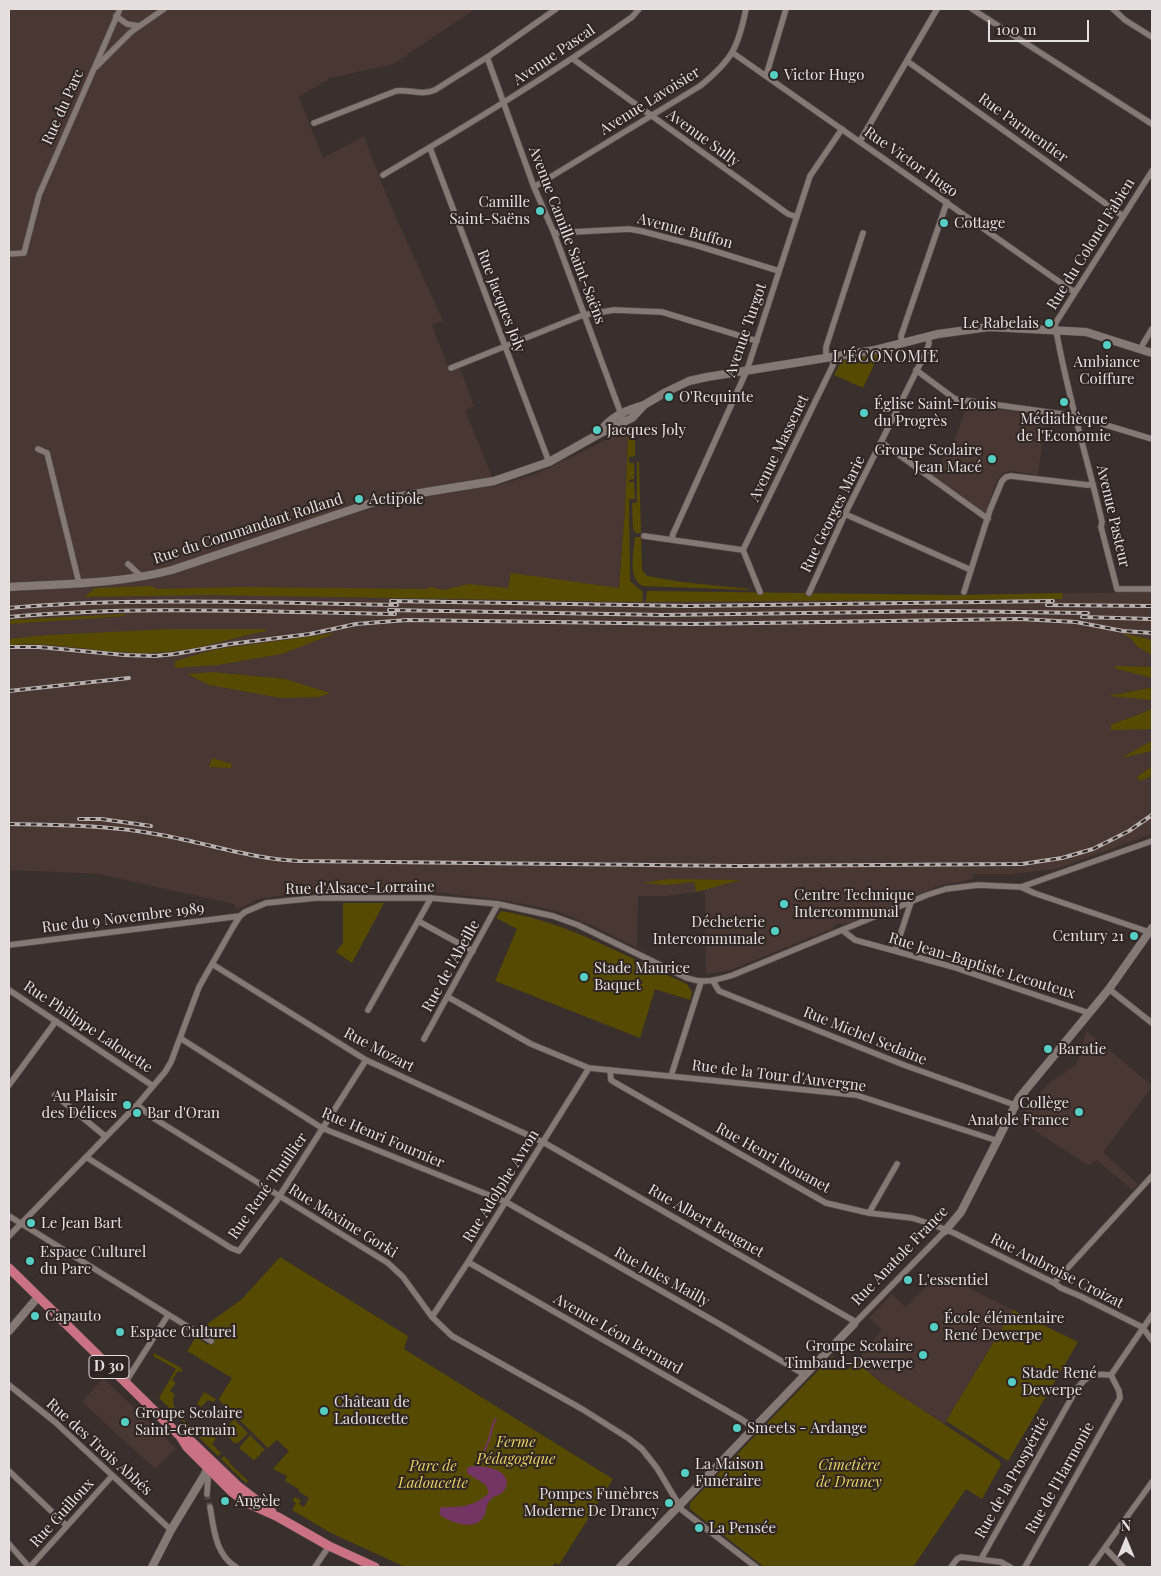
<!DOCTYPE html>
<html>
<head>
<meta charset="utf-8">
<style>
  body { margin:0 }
  #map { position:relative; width:1161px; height:1576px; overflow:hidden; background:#392f2c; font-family:"Playfair Display",serif }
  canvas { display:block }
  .frame { position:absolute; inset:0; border:10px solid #e5dfdd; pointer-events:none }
  .north { position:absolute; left:1101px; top:1516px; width:50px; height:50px; -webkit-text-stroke:4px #2f2522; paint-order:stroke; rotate:0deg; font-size:14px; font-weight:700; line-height:20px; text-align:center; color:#e5dfdd }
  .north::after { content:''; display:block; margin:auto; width:18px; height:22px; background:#e5dfdd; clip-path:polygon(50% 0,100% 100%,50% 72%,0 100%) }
  .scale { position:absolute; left:988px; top:20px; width:101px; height:22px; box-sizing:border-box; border:2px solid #e5dfdd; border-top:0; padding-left:6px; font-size:15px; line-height:18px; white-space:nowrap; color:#e5dfdd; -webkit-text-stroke:4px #2f2522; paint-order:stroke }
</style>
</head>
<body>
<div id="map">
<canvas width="1161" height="1576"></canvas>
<div class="frame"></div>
<div class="north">N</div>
<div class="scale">100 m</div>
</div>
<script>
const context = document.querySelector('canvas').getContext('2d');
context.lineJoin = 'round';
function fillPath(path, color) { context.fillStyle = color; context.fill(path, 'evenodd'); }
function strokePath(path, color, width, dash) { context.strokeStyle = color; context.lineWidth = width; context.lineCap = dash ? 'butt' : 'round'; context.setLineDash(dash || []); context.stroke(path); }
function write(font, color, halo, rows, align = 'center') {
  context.font = font + ' "Playfair Display",serif'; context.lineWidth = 4; context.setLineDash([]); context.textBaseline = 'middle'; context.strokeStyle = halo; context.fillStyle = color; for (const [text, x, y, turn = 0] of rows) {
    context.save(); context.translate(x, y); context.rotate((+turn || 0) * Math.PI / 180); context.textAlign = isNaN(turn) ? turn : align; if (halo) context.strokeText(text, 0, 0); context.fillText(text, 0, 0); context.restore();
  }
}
fillPath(new Path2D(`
  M9,9H475L394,64L330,78L299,97L323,158L364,136L390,204L443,321L432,325L450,372L460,368L474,406L465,410L496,486L540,472L598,444L619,430L628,435L625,508L618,595L650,600L814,595H958L1152,592V834L1056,869L1011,874H973V879L936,887L843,925L840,923L835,925L834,928L728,971L706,974L705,891L667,896H638L637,948L593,926L557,911L508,901L444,893L321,890L258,899L237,910L234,904L98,874L9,870Z
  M967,406L1046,415L1038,475L1012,471L1003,473L997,480L986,512H983L932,475L952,447Z
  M1086,1031L1152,1085V1087L1103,1152L1138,1184L1132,1190L1097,1160L1089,1166L1018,1120L1026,1114L1025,1111L1048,1084L1077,1064Z
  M940,1273L1013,1310L944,1425L880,1382L856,1361L882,1330L869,1318L892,1294L905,1307Z
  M103,1378L176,1448L155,1469L82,1402Z`), '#483732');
fillPath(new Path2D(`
  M879,354L863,388L834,375L842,360Z
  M625,431L629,435V440H635V456L629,457V463H634V479L629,480V482H634L635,499H629L630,581L643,592L642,602L208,595L84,597L95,588L150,586L157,589L239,587L427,589L430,587L443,590L469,584L508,588L511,573L619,588L625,508L628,435L623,432Z
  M637,462H639L641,533H636L633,529L632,503H637Z
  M635,537H641L642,570L647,576L682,582L749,589L748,590L643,586C627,579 634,551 635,537Z
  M647,591L958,595L1063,593L1062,599L646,602Z
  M125,614V616L9,624V620Z
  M172,629H264L267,631C233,637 200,650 166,652C113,657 61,641 9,645V639L48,635Z
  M336,633L282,654L218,665L175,668V661L217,649Z
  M1122,633L1152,640V655C1145,651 1135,647 1132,639Z
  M1116,666L1152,667V678L1114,668Z
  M212,672L285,679L330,693L319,697L281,698L209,685L187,674Z
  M1152,688V700L1108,696L1150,688Z
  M1152,709V729L1111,730V725Z
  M1152,741V751L1121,758L1142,746Z
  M212,758L232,764L231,768L209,767Z
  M1152,766V776L1140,781L1137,777Z
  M668,879L741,880L696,892L694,882L666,885L642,883Z
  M343,903H384L352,963L336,952L343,943Z
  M501,911C568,922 626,957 687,984L692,992L690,1000L655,989L640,1038L495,981L517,929L496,918Z
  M280,1257L408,1336L404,1349L613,1479L559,1565L555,1563L552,1567H405L331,1533L292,1510L296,1503L292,1501L295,1497L301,1500L299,1504L304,1507L309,1498L298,1491L299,1489L285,1481L287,1476L273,1469L289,1451L277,1440L268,1448L220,1401L219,1399L232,1378L187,1351L196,1337L208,1345L214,1336L202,1328L242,1299Z
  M1013,1310L1078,1342L1008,1461L946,1421Z
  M154,1353L181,1368L183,1372L178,1371L172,1380L176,1383L170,1391L175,1394C167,1410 188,1423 199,1433L205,1428L216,1439L212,1444L221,1453L218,1456L159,1398L176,1369L153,1356Z
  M832,1356L848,1370L856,1361L880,1382L1000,1461L1001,1465L982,1499L966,1489L913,1567H764L690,1509V1503Z
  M204,1392L216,1399L214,1402L208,1400L201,1407L197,1404Z
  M234,1419L248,1433L238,1443L237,1442L235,1444L228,1436L233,1431L228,1426Z
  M250,1435L265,1450L262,1452L261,1451V1454L254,1460L239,1448Z
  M224,1456L230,1462L229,1463L248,1481L246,1483L221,1459Z`), '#564a01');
fillPath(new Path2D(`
  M472,1466C484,1467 500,1466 506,1479C508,1484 506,1489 502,1493C499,1495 495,1496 492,1498C486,1503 487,1510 484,1516C476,1532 450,1523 439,1514L441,1507C459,1508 476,1506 489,1493L486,1485L467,1473V1468Z`), '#733664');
strokePath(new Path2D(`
  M480,1466C481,1456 486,1449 489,1439C492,1432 491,1425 496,1419`), '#733664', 2);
strokePath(new Path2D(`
  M207,1494L210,1507`), '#534947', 5.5, [5.5, 3]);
const street = new Path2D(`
  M972,9L1152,124
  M1113,9L1125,20L1152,37
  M116,16L127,24L139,26
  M733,53L1071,290L1076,291
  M487,57L534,187L554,233L624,422
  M573,59L788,214L797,217
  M907,61L1123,216
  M96,67L131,32L164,9
  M766,76L786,9
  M314,123L396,91C410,89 421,96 435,90L489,56L556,9
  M860,141L937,9
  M430,148L549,462
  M1152,171L1055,324C1066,391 1087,456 1102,522L1101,527L1117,589H1152
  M383,175C468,125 551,75 632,17L639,9
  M534,187L700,86C732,60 738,48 746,9
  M554,233L629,229L641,231L695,245L779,271
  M9,254L24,253L39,195L120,9
  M902,343L901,336L947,202
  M1141,349L1143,344L1152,329
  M826,358V347L863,233
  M451,368L583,315L614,310L662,312L757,341
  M916,370L955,399L1076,416L1152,439
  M881,442L988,519
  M38,449L47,453L79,583
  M845,514L971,570
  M644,536L743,550
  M672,539L673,534L747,370L810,176L842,129
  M743,550L833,365V356
  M743,550L760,592
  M128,564L142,577
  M964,592L990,510L1002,481L1006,477L1011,476L1088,485L1093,484
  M809,593L845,514L927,350L929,343L928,337
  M1021,887L1034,893L1152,933
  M418,921L473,951
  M842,930L855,940L953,967L1089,1013
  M9,945L240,916
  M895,951L911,902
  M212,964L366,1060L543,1142L856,1322
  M713,981L719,991L904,1065L1015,1105
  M1109,989L1152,1023
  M9,990L153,1086
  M448,997L531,1044L589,1068L856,1095L998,1141
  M368,1010L431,898
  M180,1038L322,1128L506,1202L721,1325L805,1375
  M424,1039L498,904
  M610,1070L611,1080L614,1082L826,1203L869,1213L912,1218L931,1224L954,1233L1054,1283L1061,1288L1080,1296L1142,1327L1152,1340
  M671,1076L701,982
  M9,1085L56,1021
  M55,1095L105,1136
  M137,1105L155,1119L388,1263L403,1277L432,1317L452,1336L582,1409L628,1438L642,1449L657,1468L682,1510L756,1567
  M86,1157L231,1248L239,1251L277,1200L366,1060
  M869,1213L897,1164
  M9,1216L211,1341
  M9,1236L137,1105L165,1072L171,1062L199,987L233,927L240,916L245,912L266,903L316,898H431L498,904L553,916L578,925L687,978C704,984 717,980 733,975L927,895L946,889L978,885L1021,887L1152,841
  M468,1262L741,1419L754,1428
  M1054,1283L1152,1176
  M432,1317L468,1262L589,1068
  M854,1324L945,1231
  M1111,1375L1152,1315
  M125,1383L168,1315
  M9,1385L55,1422L171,1530
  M9,1471L67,1526
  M205,1474L208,1479L207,1494
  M210,1507C214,1529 215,1554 236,1567
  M9,1544L29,1567
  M1105,1548L1123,1567
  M981,1559L1076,1390C1087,1375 1092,1373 1111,1375
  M30,1567L112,1476
  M315,1567L329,1546
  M951,1567L957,1559L961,1557L1001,1562L1010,1567
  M1025,1567L1120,1398L1119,1391L1111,1375
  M1091,1567L1152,1482`);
const secondary = new Path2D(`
  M600,432C610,417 626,410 644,405
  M9,587C63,584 119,584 172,570L383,499L494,481L549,462L599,434L632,418L644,405L666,392L689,381L707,377L875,350L938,334L989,327L1086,332L1152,353
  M945,1231L961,1212L1019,1098L1109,989L1152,928
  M9,1331L38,1297
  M152,1567L171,1530L205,1474L209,1464
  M620,1567L854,1324`);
const primary = new Path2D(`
  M9,1268L180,1436L187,1447L232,1492L247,1503L278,1517L329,1546L375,1567
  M181,1436L192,1442L238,1486L272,1512`);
strokePath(street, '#534b48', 7);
strokePath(secondary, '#534b48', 9);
strokePath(primary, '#534b48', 10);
strokePath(street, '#857976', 5.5);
strokePath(secondary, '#857976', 8);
strokePath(primary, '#cb7184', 9);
const rail = new Path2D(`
  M391,601L689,606L1053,601
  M1047,605L1152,606
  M9,608C138,597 268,603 397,605
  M389,610L664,615L947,611L1088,613
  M9,617C137,605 266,612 395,614
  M1082,617L1152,619
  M9,647H39L124,655L155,656L175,654L230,644L310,634L356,624L407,620L692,624L1020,619L1076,622L1123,631L1152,633
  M9,691L129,678
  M79,819H101L151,826
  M9,824C60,825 110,825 161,835C207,843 251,859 299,861L739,866L1022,864L1062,858L1093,849L1129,831L1152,815`);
strokePath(rail, '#b7b0ae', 4);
strokePath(rail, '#2f2522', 2, [5.5]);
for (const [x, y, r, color] of [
  [774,75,5,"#55cec4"],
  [540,211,5,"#55cec4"],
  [944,223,5,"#55cec4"],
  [1049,323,5,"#55cec4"],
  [1107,345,5,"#55cec4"],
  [669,397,5,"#55cec4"],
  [1064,402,5,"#55cec4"],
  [864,413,5,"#55cec4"],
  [597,430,5,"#55cec4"],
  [992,459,5,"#55cec4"],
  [359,499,5,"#55cec4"],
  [784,904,5,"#55cec4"],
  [775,931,5,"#55cec4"],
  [1134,936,5,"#55cec4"],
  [584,977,5,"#55cec4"],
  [1048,1049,5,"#55cec4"],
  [127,1105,5,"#55cec4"],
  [1079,1112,5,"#55cec4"],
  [137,1113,5,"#55cec4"],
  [31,1223,5,"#55cec4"],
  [30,1261,5,"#55cec4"],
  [908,1280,5,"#55cec4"],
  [35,1316,5,"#55cec4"],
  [934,1327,5,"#55cec4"],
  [120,1332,5,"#55cec4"],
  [923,1355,5,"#55cec4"],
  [1012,1382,5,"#55cec4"],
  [324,1411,5,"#55cec4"],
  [125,1422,5,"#55cec4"],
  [737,1428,5,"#55cec4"],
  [685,1473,5,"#55cec4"],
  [225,1501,5,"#55cec4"],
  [669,1503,5,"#55cec4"],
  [699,1528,5,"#55cec4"]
]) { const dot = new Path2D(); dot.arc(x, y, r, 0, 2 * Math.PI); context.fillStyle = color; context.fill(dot); strokePath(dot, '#2f2522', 2); }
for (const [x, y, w] of [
  [109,1367,40]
]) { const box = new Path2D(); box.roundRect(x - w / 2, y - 11.5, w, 23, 4); context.fillStyle = '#2f2522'; context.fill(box); strokePath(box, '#e5dfdd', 1); }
write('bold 14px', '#e5dfdd', null, [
  ["D 30",109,1367]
]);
write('15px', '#e5dfdd', '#2f2522', [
  ["Avenue Pascal",554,55,-34],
  ["Avenue Lavoisier",650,101,-32],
  ["Rue du Parc",63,107,-66],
  ["Rue Parmentier",1023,128,36],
  ["Avenue Sully",703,138,36],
  ["Rue Victor Hugo",911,162,35],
  ["Avenue Buffon",685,231,15],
  ["Avenue Camille Saint-Saëns",567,235,69],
  ["Rue du Colonel Fabien",1091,244,-58],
  ["Rue Jacques Joly",501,301,69],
  ["Avenue Turgot",746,330,-71],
  ["Avenue Massenet",779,448,-64],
  ["Rue Georges Marie",833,514,-64],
  ["Avenue Pasteur",1113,516,77],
  ["Rue du Commandant Rolland",248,529,-18],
  ["Rue d'Alsace-Lorraine",360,888,-1],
  ["Rue du 9 Novembre 1989",123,918,-7],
  ["Rue de l'Abeille",451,966,-61],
  ["Rue Jean-Baptiste Lecouteux",982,966,17],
  ["Rue Philippe Lalouette",88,1027,34],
  ["Rue Michel Sedaine",865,1036,22],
  ["Rue Mozart",379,1050,28],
  ["Rue de la Tour d'Auvergne",779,1076,7],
  ["Rue Henri Fournier",383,1138,23],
  ["Rue Henri Rouanet",773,1158,29],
  ["Rue René Thuillier",268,1186,-55],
  ["Rue Adolphe Avron",501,1186,-58],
  ["Rue Maxime Gorki",343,1221,32],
  ["Rue Albert Beugnet",706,1221,30],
  ["Rue Anatole France",900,1256,-46],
  ["Rue Ambroise Croizat",1057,1271,27],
  ["Rue Jules Mailly",662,1277,29],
  ["Avenue Léon Bernard",618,1334,30],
  ["Rue des Trois Abbés",99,1447,42],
  ["Rue de la Prospérité",1012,1478,-61],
  ["Rue de l'Harmonie",1060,1478,-61],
  ["Rue Guilloux",62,1513,-48]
]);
write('15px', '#e5dfdd', '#2f2522', [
  ["Victor Hugo",784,75],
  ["Camille",530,202,"right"],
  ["Saint-Saëns",530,219,"right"],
  ["Cottage",954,223],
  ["Le Rabelais",1039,323,"right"],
  ["Ambiance",1107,362,"center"],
  ["Coiffure",1107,379,"center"],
  ["O'Requinte",679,397],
  ["Église Saint-Louis",874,404],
  ["du Progrès",874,421],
  ["Médiathèque",1064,419,"center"],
  ["de l'Economie",1064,436,"center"],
  ["Jacques Joly",607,430],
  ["Groupe Scolaire",982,450,"right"],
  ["Jean Macé",982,467,"right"],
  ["Actipôle",369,499],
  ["Centre Technique",794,895],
  ["Intercommunal",794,912],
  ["Décheterie",765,922,"right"],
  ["Intercommunale",765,939,"right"],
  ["Century 21",1124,936,"right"],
  ["Stade Maurice",594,968],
  ["Baquet",594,985],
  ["Baratie",1058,1049],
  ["Au Plaisir",117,1096,"right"],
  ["des Délices",117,1113,"right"],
  ["Collège",1069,1103,"right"],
  ["Anatole France",1069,1120,"right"],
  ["Bar d'Oran",147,1113],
  ["Le Jean Bart",41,1223],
  ["Espace Culturel",40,1252],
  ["du Parc",40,1269],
  ["L'essentiel",918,1280],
  ["Capauto",45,1316],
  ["École élémentaire",944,1318],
  ["René Dewerpe",944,1335],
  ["Espace Culturel",130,1332],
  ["Groupe Scolaire",913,1346,"right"],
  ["Timbaud-Dewerpe",913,1363,"right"],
  ["Stade René",1022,1373],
  ["Dewerpe",1022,1390],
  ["Château de",334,1402],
  ["Ladoucette",334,1419],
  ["Groupe Scolaire",135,1413],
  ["Saint-Germain",135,1430],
  ["Smeets - Ardange",747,1428],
  ["La Maison",695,1464],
  ["Funéraire",695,1481],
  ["Pompes Funèbres",659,1494,"right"],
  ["Moderne De Drancy",659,1511,"right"],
  ["Angèle",235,1501],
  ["La Pensée",709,1528]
], 'left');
write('italic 15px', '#e8d160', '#2f2522', [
  ["Ferme",516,1442],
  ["Pédagogique",516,1459],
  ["Cimetière",849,1465],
  ["de Drancy",849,1482],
  ["Parc de",433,1466],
  ["Ladoucette",433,1483]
]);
context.letterSpacing = '1px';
write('16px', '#e5dfdd', '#2f2522', [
  ["L'ÉCONOMIE",886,357]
]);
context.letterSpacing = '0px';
</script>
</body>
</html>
